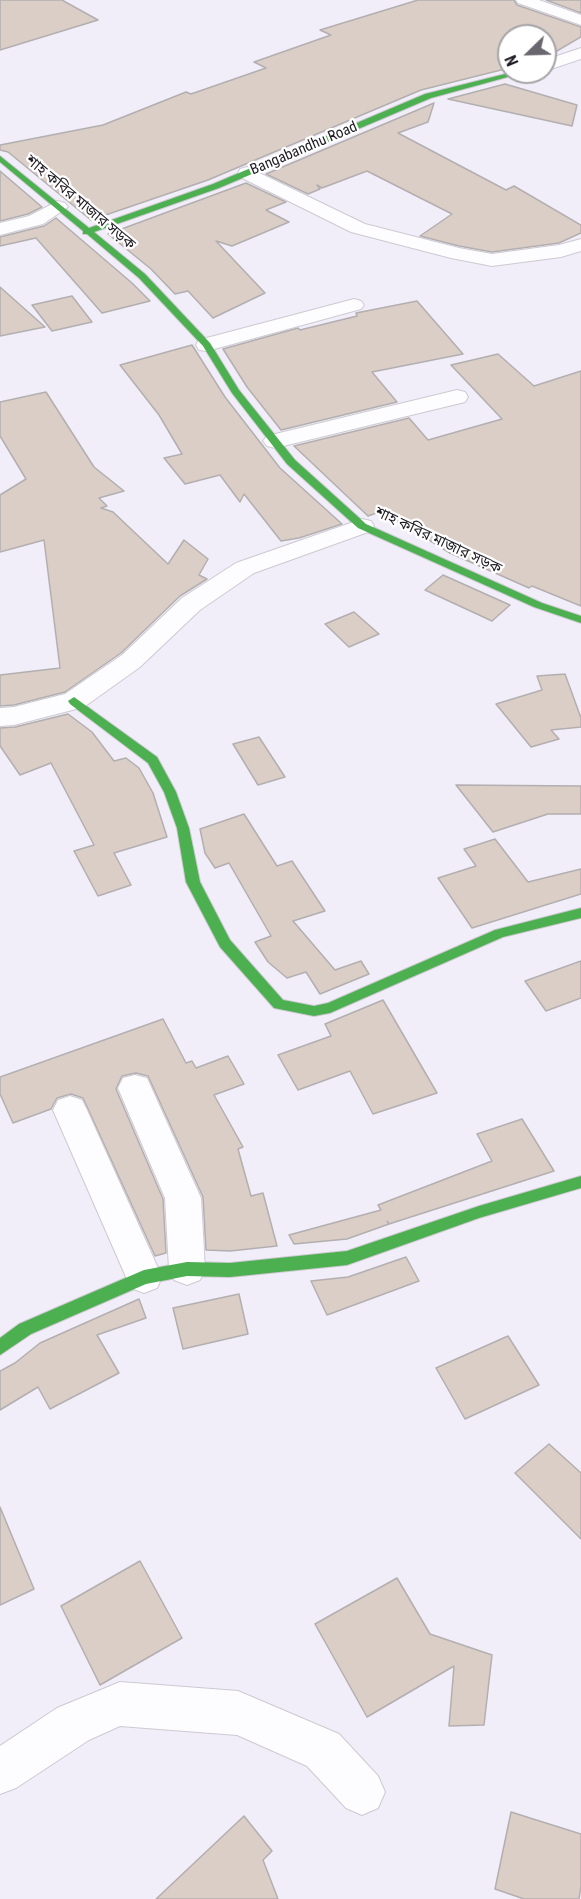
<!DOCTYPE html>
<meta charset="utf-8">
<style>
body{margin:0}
#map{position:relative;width:581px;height:1899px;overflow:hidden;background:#f2eef9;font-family:"Roboto Condensed",sans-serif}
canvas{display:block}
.north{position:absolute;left:497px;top:24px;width:60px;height:60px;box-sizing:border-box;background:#fff;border:2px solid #a5a4a7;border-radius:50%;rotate:247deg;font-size:16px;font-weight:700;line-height:24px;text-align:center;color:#1f1c24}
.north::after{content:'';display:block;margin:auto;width:21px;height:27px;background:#69666f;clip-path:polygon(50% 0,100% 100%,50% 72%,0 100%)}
</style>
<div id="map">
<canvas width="581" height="1899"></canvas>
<div class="north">N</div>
</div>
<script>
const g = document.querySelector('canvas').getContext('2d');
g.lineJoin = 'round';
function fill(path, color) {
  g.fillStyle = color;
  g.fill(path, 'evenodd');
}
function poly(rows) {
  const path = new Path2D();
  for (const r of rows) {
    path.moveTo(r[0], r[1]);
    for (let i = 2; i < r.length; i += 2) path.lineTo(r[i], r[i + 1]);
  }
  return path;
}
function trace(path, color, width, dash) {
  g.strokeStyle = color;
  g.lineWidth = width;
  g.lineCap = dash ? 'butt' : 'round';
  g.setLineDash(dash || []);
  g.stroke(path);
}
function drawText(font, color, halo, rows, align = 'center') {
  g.font = font + ' "Roboto Condensed","Noto Sans Bengali",sans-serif';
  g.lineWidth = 4.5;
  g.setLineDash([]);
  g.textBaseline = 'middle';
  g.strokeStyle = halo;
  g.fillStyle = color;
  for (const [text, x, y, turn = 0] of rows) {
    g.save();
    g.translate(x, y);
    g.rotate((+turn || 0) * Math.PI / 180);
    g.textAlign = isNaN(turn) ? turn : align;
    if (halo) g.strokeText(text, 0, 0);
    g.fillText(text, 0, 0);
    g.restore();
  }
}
const building = poly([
 [0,0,62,0,98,20,0,50,0,0],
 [418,0,514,0,517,5,581,27,581,37,545,58,545,36,509,36,509,68,421,90,208,180,91,220,8,152,0,150,0,145,103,125,186,92,191,94,266,68,254,62,331,35,320,30,418,0],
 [546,0,581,0,581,13,546,0],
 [505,84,577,105,572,126,448,99,505,84],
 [434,103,428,122,398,133,506,190,514,186,581,225,581,233,559,243,492,252,459,246,420,236,452,214,367,171,322,188,317,185,320,189,308,194,266,174,434,103],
 [0,171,42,207,28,214,0,221,0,171],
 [246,183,286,202,266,210,289,222,232,246,216,241,265,293,213,318,188,291,175,294,151,269,108,234,246,183],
 [56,218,132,283,150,301,102,313,36,238,0,246,0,237,44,226,56,218],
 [0,287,45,327,0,336,0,287],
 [72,296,92,322,52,331,32,305,72,296],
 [417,301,463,354,372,372,397,402,281,430,247,387,223,349,298,328,300,330,357,316,356,313,417,301],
 [192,345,225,397,280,468,342,524,299,538,281,541,244,494,240,502,220,475,185,484,164,458,182,454,159,415,120,365,192,345],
 [498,354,534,386,581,371,581,606,532,586,529,588,450,553,382,511,368,516,294,446,409,418,428,440,502,419,451,365,498,354],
 [46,392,94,467,124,491,99,498,107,506,101,508,113,512,168,564,184,540,208,559,199,575,207,579,180,596,121,653,65,692,14,705,0,706,0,675,60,668,44,540,0,552,0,495,26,479,0,436,0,402,46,392],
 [443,575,510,605,492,621,425,590,443,575],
 [354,612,379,634,349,647,325,624,354,612],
 [565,674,581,718,581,727,551,730,559,739,531,747,496,704,542,690,537,676,565,674],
 [68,714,92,732,114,761,126,758,139,768,153,793,167,837,114,853,131,885,98,896,74,851,94,845,51,763,20,775,0,746,0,728,15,727,68,714],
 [259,737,285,777,258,785,233,744,259,737],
 [456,785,581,786,581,814,548,814,493,832,456,785],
 [244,814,277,866,292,861,325,911,293,921,335,970,361,961,369,974,320,994,306,972,287,978,268,962,255,942,271,936,229,863,215,868,205,853,200,829,244,814],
 [495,839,528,882,581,869,581,894,472,928,438,878,476,866,464,849,495,839],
 [581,961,581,998,546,1011,525,981,581,961],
 [383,1000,437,1093,373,1114,350,1071,298,1090,278,1055,331,1036,325,1024,383,1000],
 [163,1019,186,1063,192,1061,196,1068,228,1056,244,1084,214,1095,243,1147,238,1149,251,1196,263,1193,277,1246,230,1251,206,1250,203,1197,148,1076,136,1073,122,1076,116,1089,163,1199,166,1253,155,1256,83,1098,71,1094,57,1098,51,1109,13,1123,0,1094,0,1077,163,1019],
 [522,1119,554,1171,389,1224,387,1221,389,1224,347,1239,294,1244,289,1235,381,1210,378,1205,492,1161,477,1134,522,1119],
 [406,1257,419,1281,327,1315,311,1281,348,1277,406,1257],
 [239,1294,248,1334,183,1349,173,1308,239,1294],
 [139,1299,146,1318,97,1335,119,1373,50,1409,38,1387,0,1410,0,1371,15,1363,40,1343,139,1299],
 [508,1336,539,1385,465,1419,436,1368,508,1336],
 [549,1444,581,1473,581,1539,515,1473,549,1444],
 [0,1507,34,1589,0,1605,0,1507],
 [140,1561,182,1638,100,1685,61,1606,140,1561],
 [397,1578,430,1634,492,1655,484,1725,449,1726,454,1666,367,1717,315,1624,397,1578],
 [511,1812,581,1834,581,1886,579,1899,524,1899,495,1889,511,1812],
 [244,1816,272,1851,263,1860,278,1899,156,1899,244,1816]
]);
const street = poly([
 [516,0,539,0,581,15,581,25,518,3,516,0],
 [581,48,581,59,545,71,545,60,581,48],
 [247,167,365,224,459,248,492,254,559,245,581,239,581,251,561,257,492,266,451,258,351,232,240,177,238,173,240,169,247,167],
 [58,201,65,203,68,207,43,224,0,235,0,223,29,216,58,201],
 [354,299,361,301,364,305,361,309,207,351,199,350,196,345,199,340,354,299],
 [457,390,465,392,468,397,465,402,275,448,267,446,263,441,267,436,457,390],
 [362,519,371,521,374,526,371,531,254,573,200,610,140,667,84,707,14,725,0,726,0,708,14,707,65,694,122,655,182,598,236,563,362,519],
 [135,1075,147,1078,201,1198,205,1269,200,1280,187,1285,174,1280,169,1269,165,1198,118,1088,123,1078,135,1075],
 [70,1096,82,1100,87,1110,162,1277,157,1288,144,1293,131,1288,126,1277,53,1110,58,1100,70,1096],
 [120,1682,238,1691,339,1734,378,1776,385,1792,378,1808,362,1815,346,1808,307,1766,237,1735,120,1726,89,1740,16,1788,0,1794,0,1746,57,1708,120,1682]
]);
const fast = poly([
 [513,72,526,72,431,98,219,188,94,232,145,274,210,343,239,390,295,460,366,524,542,603,581,616,581,623,534,607,358,528,287,464,232,393,203,346,139,278,87,234,83,234,83,231,0,162,0,156,89,228,213,184,425,94,513,72],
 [74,697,157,757,176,792,189,828,200,882,230,940,283,1000,314,1006,328,1003,495,930,581,908,581,918,503,937,330,1013,314,1016,274,1008,220,947,186,882,177,828,164,792,148,763,70,704,68,701,74,697],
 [581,1176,581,1188,479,1218,347,1265,230,1277,187,1276,146,1284,31,1334,0,1355,0,1338,19,1324,144,1270,187,1262,230,1263,347,1251,479,1206,581,1176]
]);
const farStreetnames = [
 ["Bangabandhu Road",304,149,-23],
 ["শাহ কবির মাজার সড়ক",80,203,40],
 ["শাহ কবির মাজার সড়ক",438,541,25]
];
fill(building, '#dacec6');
trace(building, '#b3afb0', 1.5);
trace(street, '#cdcad2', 2);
trace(fast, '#cdcad2', 2);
fill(street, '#fdfcfe');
fill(fast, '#4caf50');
drawText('15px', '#1f1c24', '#fff', farStreetnames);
</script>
